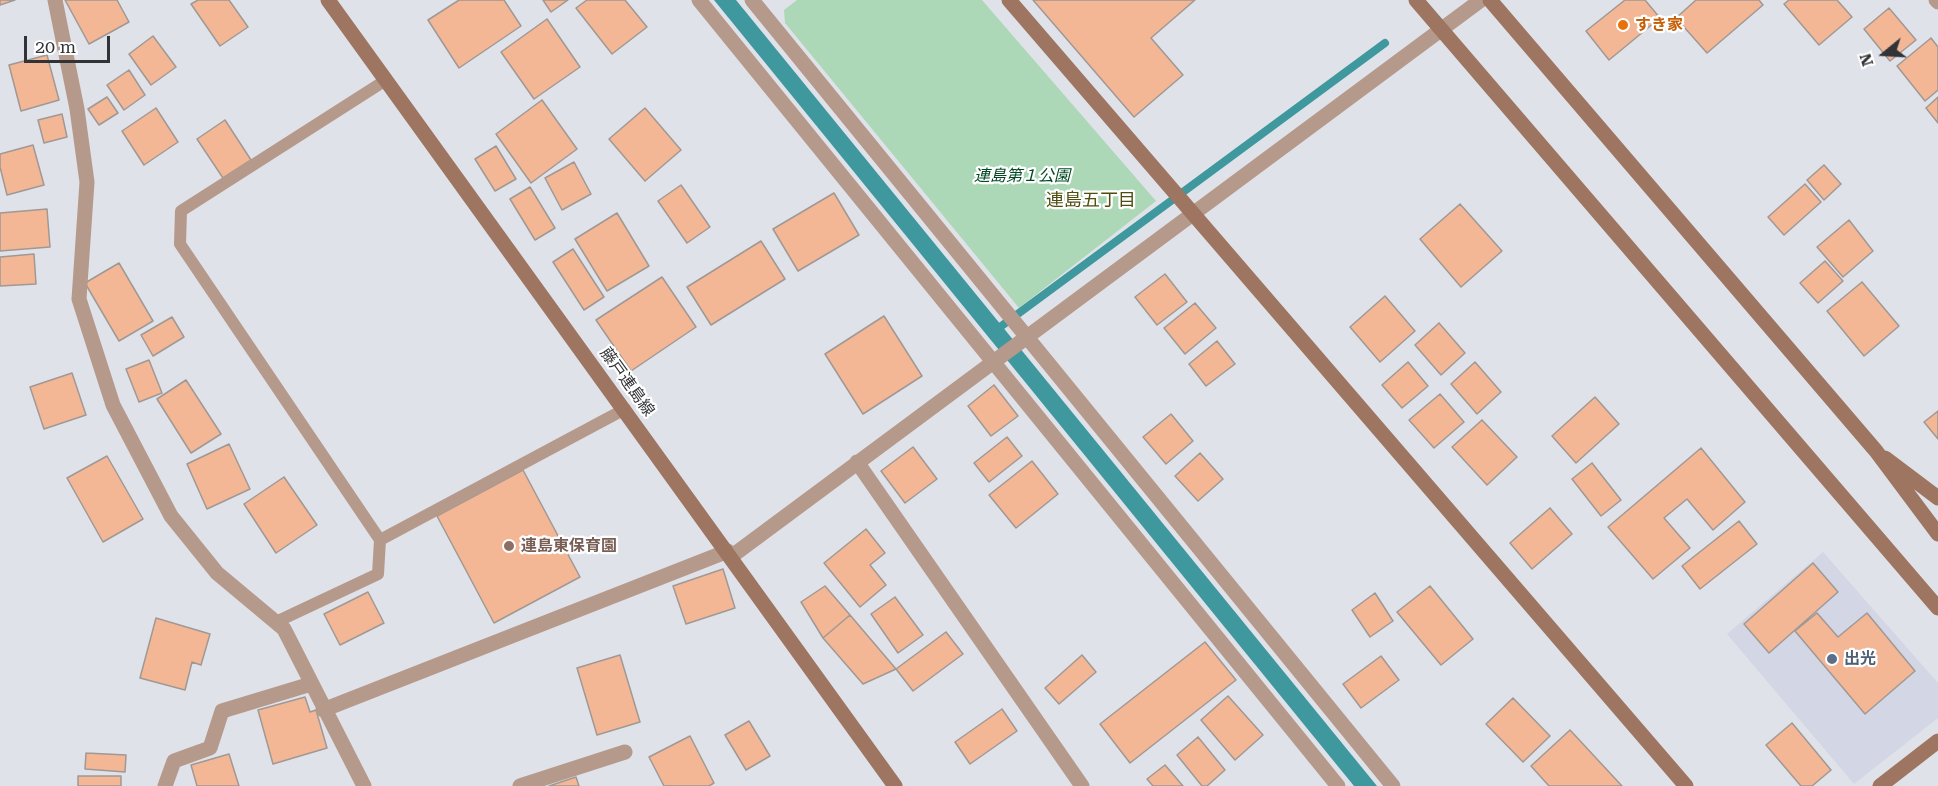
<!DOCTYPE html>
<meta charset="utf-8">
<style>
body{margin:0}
#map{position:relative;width:1938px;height:786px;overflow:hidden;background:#e0e2ea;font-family:"Roboto Serif",serif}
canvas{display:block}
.north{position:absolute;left:1854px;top:24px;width:60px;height:60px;-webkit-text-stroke:4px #fff;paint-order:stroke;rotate:252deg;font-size:16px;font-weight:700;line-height:24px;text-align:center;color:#323336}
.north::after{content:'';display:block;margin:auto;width:21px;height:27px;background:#323336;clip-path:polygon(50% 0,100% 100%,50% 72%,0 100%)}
.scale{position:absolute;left:24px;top:36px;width:86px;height:27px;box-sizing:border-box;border:3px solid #323336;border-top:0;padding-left:8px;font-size:18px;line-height:21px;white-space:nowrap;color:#323336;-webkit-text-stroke:4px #fff;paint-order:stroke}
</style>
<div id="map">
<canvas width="1938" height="786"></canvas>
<div class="north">N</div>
<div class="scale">20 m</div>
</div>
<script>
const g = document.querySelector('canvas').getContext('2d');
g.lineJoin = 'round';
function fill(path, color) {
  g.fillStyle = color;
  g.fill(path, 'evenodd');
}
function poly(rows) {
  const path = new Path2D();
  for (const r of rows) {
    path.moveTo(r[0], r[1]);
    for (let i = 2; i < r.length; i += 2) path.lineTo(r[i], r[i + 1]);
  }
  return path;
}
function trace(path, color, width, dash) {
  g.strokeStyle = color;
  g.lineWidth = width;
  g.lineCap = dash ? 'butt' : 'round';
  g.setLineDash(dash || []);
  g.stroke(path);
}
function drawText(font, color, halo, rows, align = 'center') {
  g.font = font + ' "Roboto Serif","Noto Sans JP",serif';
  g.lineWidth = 4.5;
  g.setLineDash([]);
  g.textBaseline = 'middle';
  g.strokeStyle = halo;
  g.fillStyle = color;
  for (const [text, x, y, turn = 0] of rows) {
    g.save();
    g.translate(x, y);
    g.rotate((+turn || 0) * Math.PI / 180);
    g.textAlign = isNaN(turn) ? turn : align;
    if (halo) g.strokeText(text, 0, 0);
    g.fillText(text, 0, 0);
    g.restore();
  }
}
const built = poly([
 [1823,552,1938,683,1938,718,1854,784,1727,634]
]);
const green = poly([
 [797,0,982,0,1156,201,1019,308,785,23,784,10]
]);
const water = poly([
 [714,0,736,0,1377,786,1354,786]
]);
const stream = poly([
 [996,330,1385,43]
]);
const building = poly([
 [0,0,15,0,0,5,0,0],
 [65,0,117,0,129,22,89,44,65,0],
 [198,0,229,0,248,27,220,46,191,4,198,0],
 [459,0,504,0,521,26,459,68,428,20,459,0],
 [543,0,568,0,551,12,543,0],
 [587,0,625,0,647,27,612,54,576,8,587,0],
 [1033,0,1195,0,1151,38,1183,75,1134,117,1033,0],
 [1625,0,1645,0,1660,18,1609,60,1586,31,1625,0],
 [1696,0,1759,0,1763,5,1707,53,1676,18,1696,0],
 [1789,0,1837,0,1852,17,1819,45,1784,4,1789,0],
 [1889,8,1916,40,1890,61,1864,29,1889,8],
 [547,19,580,67,534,99,501,52,547,19],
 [153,36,176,67,151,85,129,54,153,36],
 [1931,38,1938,47,1938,90,1925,101,1897,66,1931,38],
 [47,55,59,100,21,111,9,65,47,55],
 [129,70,145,95,124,110,107,85,129,70],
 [107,97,118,113,99,125,88,109,107,97],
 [1938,97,1938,123,1926,108,1938,97],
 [542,100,577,149,531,183,496,134,542,100],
 [156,108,178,142,144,165,122,131,156,108],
 [645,108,681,150,645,181,609,139,645,108],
 [62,114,67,137,44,143,38,120,62,114],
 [225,120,251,160,223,178,197,139,225,120],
 [33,145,44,185,7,195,0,167,0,154,33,145],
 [496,146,516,179,495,191,475,159,496,146],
 [574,162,591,194,562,210,545,178,574,162],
 [1824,165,1841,184,1824,200,1807,180,1824,165],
 [1805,184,1821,202,1784,235,1768,217,1805,184],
 [681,185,710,227,687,243,658,201,681,185],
 [530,187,555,228,535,240,510,199,530,187],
 [834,193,859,235,798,271,773,229,834,193],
 [1460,204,1502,251,1461,287,1420,239,1460,204],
 [47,209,50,247,0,251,0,213,47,209],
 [617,213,649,266,607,291,575,239,617,213],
 [1849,220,1873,251,1843,277,1817,247,1849,220],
 [761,241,785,279,711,325,687,287,761,241],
 [573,249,604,297,584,310,553,262,573,249],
 [34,254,36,284,0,286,0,257,34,254],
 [1825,261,1843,281,1818,303,1800,283,1825,261],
 [119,263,153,321,119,341,85,283,119,263],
 [1165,274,1187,302,1157,325,1135,297,1165,274],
 [662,277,696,327,631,371,596,320,662,277],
 [1862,282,1899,326,1864,356,1827,311,1862,282],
 [1385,296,1415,331,1380,362,1350,327,1385,296],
 [1195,303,1216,328,1185,354,1164,328,1195,303],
 [884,316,922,376,863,414,825,354,884,316],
 [172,317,184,337,153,356,141,335,172,317],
 [1439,323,1465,353,1441,375,1415,345,1439,323],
 [1217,341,1235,364,1206,386,1189,364,1217,341],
 [149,360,162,393,139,402,126,369,149,360],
 [1408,362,1428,386,1402,408,1382,385,1408,362],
 [1475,362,1501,392,1477,414,1451,384,1475,362],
 [72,373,86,415,44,429,30,387,72,373],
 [186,380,221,434,191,453,157,399,186,380],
 [994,385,1018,416,991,436,968,406,994,385],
 [1440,394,1464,422,1434,448,1409,420,1440,394],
 [1595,397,1619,424,1576,463,1552,436,1595,397],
 [1938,411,1938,439,1924,422,1938,411],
 [1171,414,1193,441,1166,464,1143,437,1171,414],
 [1482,420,1517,457,1487,485,1452,447,1482,420],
 [1007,437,1022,456,989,482,974,463,1007,437],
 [229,444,250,489,207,509,187,464,229,444],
 [913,447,937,479,905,503,881,471,913,447],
 [1701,448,1745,502,1713,530,1687,499,1664,518,1690,548,1653,579,1608,527,1701,448],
 [1200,453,1223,479,1198,501,1175,476,1200,453],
 [107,456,143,519,103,542,67,478,107,456],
 [1032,461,1058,494,1016,528,989,495,1032,461],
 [1592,463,1621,500,1601,516,1572,479,1592,463],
 [523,470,580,577,494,623,437,516,523,470],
 [284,477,317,525,276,553,244,504,284,477],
 [1550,508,1572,534,1532,569,1510,543,1550,508],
 [1739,521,1757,544,1700,589,1682,566,1739,521],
 [866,529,885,553,870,565,886,585,860,607,824,563,866,529],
 [1813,563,1838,592,1769,653,1744,624,1813,563],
 [723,569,735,608,686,624,673,586,723,569],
 [825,586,850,615,823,638,801,602,825,586],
 [1430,586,1473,639,1441,665,1397,612,1430,586],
 [368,592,384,623,340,645,324,614,368,592],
 [1375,593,1393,621,1370,637,1352,610,1375,593],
 [895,597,923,635,898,653,871,614,895,597],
 [1817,613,1838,637,1867,613,1915,671,1865,714,1795,631,1817,613],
 [850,615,896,669,863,684,823,638,850,615],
 [156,618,210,634,201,665,192,662,185,690,140,678,156,618],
 [946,632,963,654,913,691,896,669,946,632],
 [1205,642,1236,680,1130,763,1100,724,1205,642],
 [620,655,640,722,597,735,577,668,620,655],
 [1082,655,1096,672,1059,704,1045,688,1082,655],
 [1381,656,1399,680,1361,708,1343,684,1381,656],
 [1228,696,1263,735,1235,760,1201,720,1228,696],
 [305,697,310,712,316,710,327,748,273,764,258,710,305,697],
 [1513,698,1550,736,1523,762,1486,724,1513,698],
 [1002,709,1017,731,970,764,955,742,1002,709],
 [749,721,770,756,746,770,725,735,749,721],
 [1792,723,1831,770,1812,786,1801,786,1766,745,1792,723],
 [1570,730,1622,786,1549,786,1531,766,1570,730],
 [690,736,714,783,709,786,664,786,649,757,690,736],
 [1198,737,1225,770,1207,786,1202,786,1177,755,1198,737],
 [86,753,126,755,125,772,85,769,86,753],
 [229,754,239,786,197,786,191,765,229,754],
 [1165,765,1183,786,1153,786,1147,779,1165,765],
 [78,776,121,776,121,786,78,786,78,776],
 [576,777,579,786,549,786,576,777]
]);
const lane = poly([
 [386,80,181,211,180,244,380,540,625,409],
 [276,622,378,574,380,540]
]);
const street = poly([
 [55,0,77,109,87,182,79,299,113,405,171,516,217,573,284,629,364,786],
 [699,0,1338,786],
 [752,0,1393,786],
 [1936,0,1938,2],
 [857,462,1082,786],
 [732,556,1481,0],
 [323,710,728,551],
 [165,786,174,761,210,748,222,711,311,684],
 [520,786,625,752]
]);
const secondary = poly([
 [328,0,895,786],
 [1009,0,1686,786],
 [1416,0,1938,608],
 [1490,0,1876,451,1938,534],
 [1885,458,1938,498],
 [1880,786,1938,741]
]);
const markers = [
 [1623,25,6,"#e8710a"],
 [509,546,6,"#8d6e63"],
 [1832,659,6,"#5c6f8a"]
];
const foodNames = [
 ["すき家",1635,25]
];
const parkNames = [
 ["連島第１公園",1022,176]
];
const streetNames = [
 ["藤戸連島線",627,382,54]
];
const educationNames = [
 ["連島東保育園",521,546]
];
const serviceNames = [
 ["出光",1844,659]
];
const neighbourhoodNames = [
 ["連島五丁目",1091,201]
];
fill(built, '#d2d6e5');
fill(green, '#add8b8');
fill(water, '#3e989e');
trace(stream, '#3e989e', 8);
fill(building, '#f4b795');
trace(building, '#a09894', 1.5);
trace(lane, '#b5998b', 12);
trace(street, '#b5998b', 15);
trace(secondary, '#9d7561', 15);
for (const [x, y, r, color] of markers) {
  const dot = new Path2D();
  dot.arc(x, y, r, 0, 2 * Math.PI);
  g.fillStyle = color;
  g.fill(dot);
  trace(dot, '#fff', 2);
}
drawText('bold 16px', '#c56008', '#fff', foodNames, 'left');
drawText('italic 16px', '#004923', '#fff', parkNames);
drawText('16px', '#323336', '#fff', streetNames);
drawText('bold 16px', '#785e54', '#fff', educationNames, 'left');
drawText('bold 16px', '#4e5e75', '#fff', serviceNames, 'left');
drawText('18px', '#4f4e10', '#fff', neighbourhoodNames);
</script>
